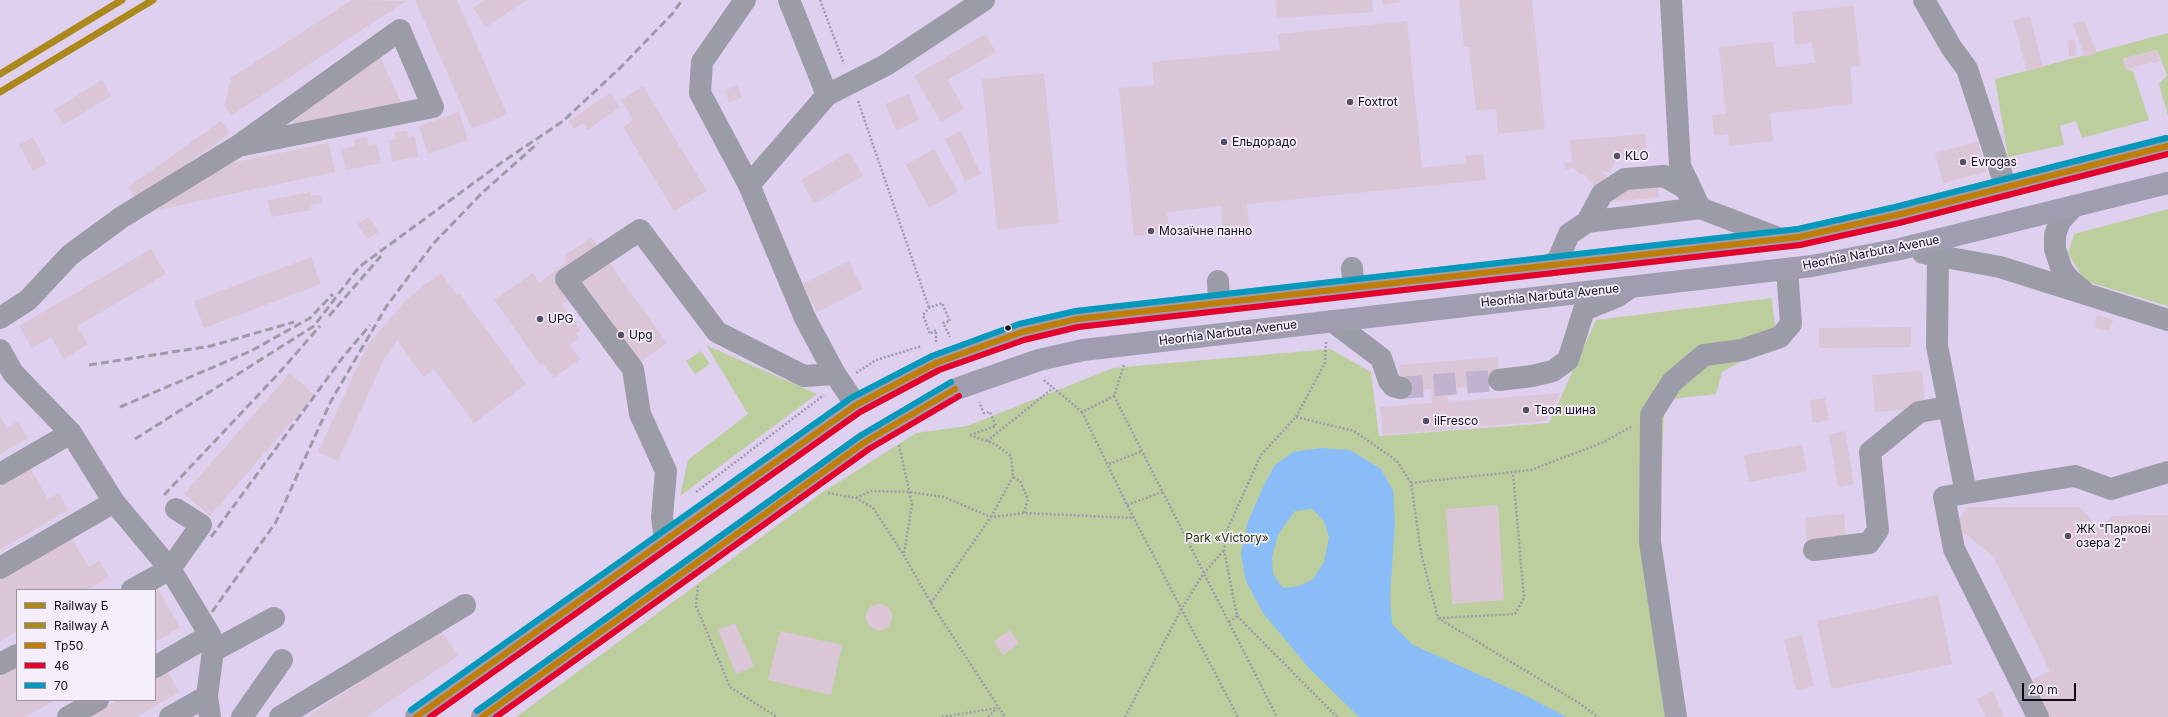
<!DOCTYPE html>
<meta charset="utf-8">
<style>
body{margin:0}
#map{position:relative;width:2168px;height:717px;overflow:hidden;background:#e0d0f0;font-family:Inter,sans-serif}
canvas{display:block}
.legend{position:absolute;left:16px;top:589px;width:140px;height:112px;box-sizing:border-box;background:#f5effb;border:1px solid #9a93a2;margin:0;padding:5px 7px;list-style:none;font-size:12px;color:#12081c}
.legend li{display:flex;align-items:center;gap:8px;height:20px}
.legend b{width:20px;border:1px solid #9a93a2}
.scale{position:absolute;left:2022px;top:683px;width:54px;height:18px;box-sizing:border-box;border:2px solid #12081c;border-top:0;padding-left:5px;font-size:12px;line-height:14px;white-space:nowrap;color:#12081c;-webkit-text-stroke:3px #f5effb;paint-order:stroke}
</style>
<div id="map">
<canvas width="2168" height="717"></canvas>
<ul class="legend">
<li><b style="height:5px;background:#ac891d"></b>Railway Б</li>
<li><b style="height:5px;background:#ac891d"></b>Railway A</li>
<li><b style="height:5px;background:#be7e07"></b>Тр50</li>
<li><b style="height:5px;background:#e4002b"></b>46</li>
<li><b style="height:5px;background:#0299bc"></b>70</li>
</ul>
<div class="scale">20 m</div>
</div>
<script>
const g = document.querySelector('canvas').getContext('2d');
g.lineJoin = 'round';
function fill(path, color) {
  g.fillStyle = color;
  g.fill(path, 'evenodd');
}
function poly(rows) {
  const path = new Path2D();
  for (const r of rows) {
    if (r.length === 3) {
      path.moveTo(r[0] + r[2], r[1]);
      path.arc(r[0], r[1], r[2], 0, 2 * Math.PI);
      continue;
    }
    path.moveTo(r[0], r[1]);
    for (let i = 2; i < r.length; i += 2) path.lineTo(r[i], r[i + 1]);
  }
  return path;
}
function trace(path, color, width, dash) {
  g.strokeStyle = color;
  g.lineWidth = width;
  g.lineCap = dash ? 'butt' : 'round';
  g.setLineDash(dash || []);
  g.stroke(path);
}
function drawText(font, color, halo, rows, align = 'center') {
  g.font = font + ' Inter,sans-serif';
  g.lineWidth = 3.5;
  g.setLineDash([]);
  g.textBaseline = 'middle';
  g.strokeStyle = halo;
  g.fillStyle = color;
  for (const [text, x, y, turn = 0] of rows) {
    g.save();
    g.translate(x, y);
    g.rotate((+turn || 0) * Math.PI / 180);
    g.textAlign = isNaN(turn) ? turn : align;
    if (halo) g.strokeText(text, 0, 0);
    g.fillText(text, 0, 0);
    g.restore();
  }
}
const green = poly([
 [2168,33,2168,116,2159,84,2167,75,2157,50,2123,59,2126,69,2133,71,2149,120,2082,138,2076,121,2060,126,2064,145,2008,157,1995,79],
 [2168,209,2168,306,2085,281,2068,253,2074,234],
 [1772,298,1777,348,1751,356,1722,372,1716,394,1671,399,1664,411,1659,543,1685,717,516,717,823,492,916,433,967,426,1113,368,1330,349,1371,372,1379,436,1549,423,1596,320],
 [706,345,817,394,680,496,688,460,748,414],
 [701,351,710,364,695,374,686,361]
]);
const water = poly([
 [1321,448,1350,450,1381,469,1393,490,1395,523,1390,595,1392,624,1413,645,1520,693,1567,717,1359,717,1308,667,1263,613,1246,581,1241,554,1248,522,1263,487,1275,465,1293,452],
 [1312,509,1324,521,1329,537,1324,562,1313,579,1299,586,1283,588,1273,574,1272,558,1278,535,1295,511]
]);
const building = poly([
 [352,0,406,1,232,115,224,106,231,78],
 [415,0,457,0,507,114,472,129],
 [485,0,527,0,486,27,473,8],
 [1276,0,1372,0,1373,12,1277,18],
 [1383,0,1400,0,1401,2,1383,5],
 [1459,0,1532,0,1545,129,1498,134,1496,109,1476,111,1469,47,1464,47],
 [1854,6,1860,66,1850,67,1853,104,1770,113,1773,141,1729,146,1728,134,1714,136,1712,115,1726,114,1719,47,1773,42,1776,67,1815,63,1812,43,1795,45,1792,12],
 [2030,16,2043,67,2027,71,2013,20],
 [2084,20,2097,53,2085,57,2073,24],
 [1407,21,1422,168,1466,163,1465,156,1483,154,1486,180,1247,204,1249,228,1223,230,1221,206,1167,212,1169,232,1134,236,1119,88,1154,85,1152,62,1280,50,1278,34],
 [985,34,996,52,948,80,964,109,941,122,914,76],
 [2068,40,2075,40,2076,56,2069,56],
 [2157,50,2160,61,2126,69,2123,58],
 [379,55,402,104,295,126,291,116],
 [1044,73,1059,223,997,229,982,79],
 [102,80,111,96,63,125,54,110],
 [643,86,707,191,674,211,623,127,633,120,621,100],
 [738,86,742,98,729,102,725,90],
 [610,93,620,107,588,130,583,123,574,129,569,121],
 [909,94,919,120,896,130,885,104],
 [459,112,468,140,428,154,419,126],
 [221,121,230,133,137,200,128,187],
 [407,131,408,137,415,136,418,157,392,161,389,140,396,139,395,132],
 [961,131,981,174,965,181,945,139],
 [1645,134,1647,157,1615,159,1614,165,1610,172,1602,172,1613,184,1657,179,1659,197,1615,202,1602,194,1584,174,1580,174,1574,168,1565,169,1565,163,1572,163,1570,140],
 [33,137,47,164,33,171,19,145],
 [367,137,369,146,377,144,381,163,346,170,341,149,355,146,354,140],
 [1978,142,1986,172,1943,183,1935,153],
 [329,143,335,172,152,211,230,163],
 [934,149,958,192,929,208,906,165],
 [849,152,863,176,814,204,801,180],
 [311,192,311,196,320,195,322,203,311,205,312,210,271,217,268,200],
 [369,217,379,232,367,239,357,224],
 [591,237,667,343,640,362,587,287,562,305,580,330,576,333,579,338,570,345,580,359,554,378,543,364,541,366,494,300,533,273,539,283,568,261,565,256],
 [151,249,166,274,77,326,88,344,64,359,51,337,32,348,19,326],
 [311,257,321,284,204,328,194,301],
 [849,261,863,289,817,312,803,284],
 [441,273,457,295,460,294,526,384,474,423,434,369,424,377,397,340,385,357,338,461,318,452,367,346,408,298],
 [2097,315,2113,320,2110,331,2094,327],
 [1911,327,1911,347,1819,348,1819,328],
 [1497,357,1499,384,1447,389,1448,402,1560,393,1546,421,1383,435,1380,407,1432,403,1431,389,1401,392,1399,365],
 [1922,371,1925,408,1875,412,1872,375],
 [290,373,315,395,210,516,184,494],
 [1825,398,1829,420,1813,423,1810,400],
 [0,416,7,428,18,421,28,438,0,454],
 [1845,431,1854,484,1838,487,1829,434],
 [1802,445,1807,471,1749,482,1744,455],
 [30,468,48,499,59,493,68,510,0,550,0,486],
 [1498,505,1504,600,1452,604,1446,509],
 [1968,507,2080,507,2098,528,2113,516,2168,515,2168,717,2049,717,2033,679,2050,671,1993,556,1954,525],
 [1844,514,1846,536,1807,540,1805,518],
 [70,536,89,567,99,560,109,577,87,590,17,590,17,631,0,641,0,577],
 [156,586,180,627,155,642,155,590,149,590],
 [1938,595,1952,664,1831,689,1817,621],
 [879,617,13],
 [735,623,754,666,736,674,718,630],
 [440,629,458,656,366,717,307,717],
 [1010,630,1019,644,1003,655,994,641],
 [780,631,842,645,831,695,768,680],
 [1802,635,1814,686,1796,690,1784,639],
 [17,667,17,700,55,700,26,717,0,717,0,677],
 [168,672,179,692,137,717,89,717,118,700,155,700,155,679],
 [1993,691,2004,717,1986,717,1977,699]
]);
const minorTunnel = poly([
 [1401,388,1499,380]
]);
const path = poly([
 [820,0,844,64],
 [858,101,929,308],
 [936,342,936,330,930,334,923,315,929,308,942,303,950,321,943,323,950,337],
 [1326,342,1325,363,1296,417,1261,455,1228,528,1224,550,1237,616,1337,717],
 [856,373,876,360,922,346],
 [1044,380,1082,412,1114,396,1124,365],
 [1114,396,1277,717],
 [1082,412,1127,505,1238,717],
 [1296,417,1354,431,1397,461,1411,483,1421,553,1438,618,1579,703,1598,717],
 [970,435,996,426,990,412,984,413,979,402],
 [970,435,995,444,1011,456,1013,477,1020,481,1028,499,1024,513],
 [987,441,1053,388],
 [899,445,912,504,904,554],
 [1109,464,1142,451],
 [1411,483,1531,470,1604,442,1632,426],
 [696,492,824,395],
 [828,493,856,498,873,508,903,554,931,603,1005,717],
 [856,498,871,491,910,492,944,497,991,517,1024,513,1134,518],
 [1127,505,1162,492],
 [991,517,1013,477],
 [698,586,696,606,730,687,777,717],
 [931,603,991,517],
 [1439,618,1515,614,1524,598,1513,473],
 [1229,622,1237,616],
 [942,717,997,708],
 [988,717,997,708],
 [1125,717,1182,608,1204,573,1224,550]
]);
const minor = poly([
 [745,0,702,62,700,93,749,185,805,318,835,374,856,405],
 [789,0,827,95],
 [1671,0,1680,166,1700,208],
 [1924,0,1951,47,1967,69,2006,188],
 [749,185,827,95,886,65,984,0],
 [2074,206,2060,221,2055,235,2055,249,2062,270,2070,280,2083,291],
 [1587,222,1700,208,1781,239],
 [1923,253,2000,267,2168,320],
 [1938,256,1937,346,1966,493,1944,497,1954,549,2038,717],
 [1549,266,1558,260,1569,234,1587,222,1602,194,1625,179,1664,176,1683,187,1692,197],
 [1352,268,1354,288],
 [1218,281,1219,303],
 [0,318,28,300,70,255,122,217,238,146,400,30,433,107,238,146],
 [1332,321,1381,358,1389,381,1393,386,1401,388],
 [0,350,13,373,71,433,114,502,170,569,210,635,213,651,207,696,210,717],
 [1499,380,1532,376,1553,371,1568,360,1584,310,1618,296,1631,287],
 [0,474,71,433],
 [1966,493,2075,476,2111,489,2168,472],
 [665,540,662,517,666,471,640,414,633,369,566,279,640,230,717,332,804,376,835,374],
 [1814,550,1869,543,1878,530,1870,452,1919,412,1948,407],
 [0,568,114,502],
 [132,590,170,569,201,525,176,509],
 [213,651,274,618],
 [0,664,17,655],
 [155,667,210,635],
 [68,717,98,700],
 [170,717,207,696],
 [242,717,282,660],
 [280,717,465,605],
 [1676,717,1650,542,1651,415,1672,382,1704,355,1742,350,1780,337,1791,324,1787,269]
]);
const major = poly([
 [416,717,856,405,936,363,1022,332,1077,319,1799,237,1897,215,2168,146],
 [482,717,865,442,956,389,1039,360,1083,350,1812,266,1900,249,2168,183]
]);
const rail = poly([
 [329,316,381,256],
 [89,365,211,346,294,322],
 [120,407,251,351,310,318,333,294],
 [135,439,314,326,359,267,501,163,563,121,620,68,673,13,682,0],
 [164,495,279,373,320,326],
 [211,537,343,357,370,325],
 [212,612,276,522,331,401,386,307,433,244,483,192,538,143]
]);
const bus1 = poly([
 [416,717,856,405,936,363,1022,332,1077,319,1799,237,1897,215,2168,146],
 [482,717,865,442,955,389]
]);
const bus2 = poly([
 [430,717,860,412,939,370,1024,340,1078,327,1800,245,1899,223,2168,154],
 [496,717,869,449,959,396]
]);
const bus3 = poly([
 [411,710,851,398,932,356,1019,324,1076,311,1798,229,1895,207,2166,138],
 [477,711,860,436,951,382]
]);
const rail1 = poly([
 [0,92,153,0]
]);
const rail2 = poly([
 [0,74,122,0]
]);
const markers = [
 [1350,102,4,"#5a4e66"],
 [1224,142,4,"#5a4e66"],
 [1617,156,4,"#5a4e66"],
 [1963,162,4,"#5a4e66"],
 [1151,231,4,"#5a4e66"],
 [540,319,4,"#5a4e66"],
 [1008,328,3.5,"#12081c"],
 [621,335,4,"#5a4e66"],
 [1526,410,4,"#5a4e66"],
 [1426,421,4,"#5a4e66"],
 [2068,536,4,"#5a4e66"]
];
const poiNames = [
 ["Foxtrot",1358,102],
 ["Ельдорадо",1232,142],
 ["KLO",1625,156],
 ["Evrogas",1971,162],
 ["Мозаїчне панно",1159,231],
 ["UPG",548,319],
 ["Upg",629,335],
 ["Твоя шина",1534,410],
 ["ilFresco",1434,421],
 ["ЖК \"Паркові",2076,529],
 ["озера 2\"",2076,543]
];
const streetNames = [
 ["Heorhia Narbuta Avenue",1871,253,-11],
 ["Heorhia Narbuta Avenue",1550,296,-6],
 ["Heorhia Narbuta Avenue",1228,333,-7]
];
const parkNames = [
 ["Park «Victory»",1227,538]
];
fill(green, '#bdce9e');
fill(water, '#8abcf7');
fill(building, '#dac6d6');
trace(minorTunnel, '#c1b2d0', 22, [22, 11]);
trace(path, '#9f9baa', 2.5, [2, 2]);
trace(minor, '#9b9ca8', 22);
trace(major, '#9f9daf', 22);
trace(rail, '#9f99aa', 3, [8, 4]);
trace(bus1, '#be7e07', 6);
trace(bus2, '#e4002b', 6);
trace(bus3, '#0299bc', 6);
trace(rail1, '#ac891d', 7);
trace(rail2, '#ac891d', 7);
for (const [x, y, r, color] of markers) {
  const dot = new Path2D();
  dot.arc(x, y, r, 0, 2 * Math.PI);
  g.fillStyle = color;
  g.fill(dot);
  trace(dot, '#f5effb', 1.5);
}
drawText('12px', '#12081c', '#f5effb', poiNames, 'left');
drawText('12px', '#12081c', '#f5effb', streetNames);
drawText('12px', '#243502', '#f5effb', parkNames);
</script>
